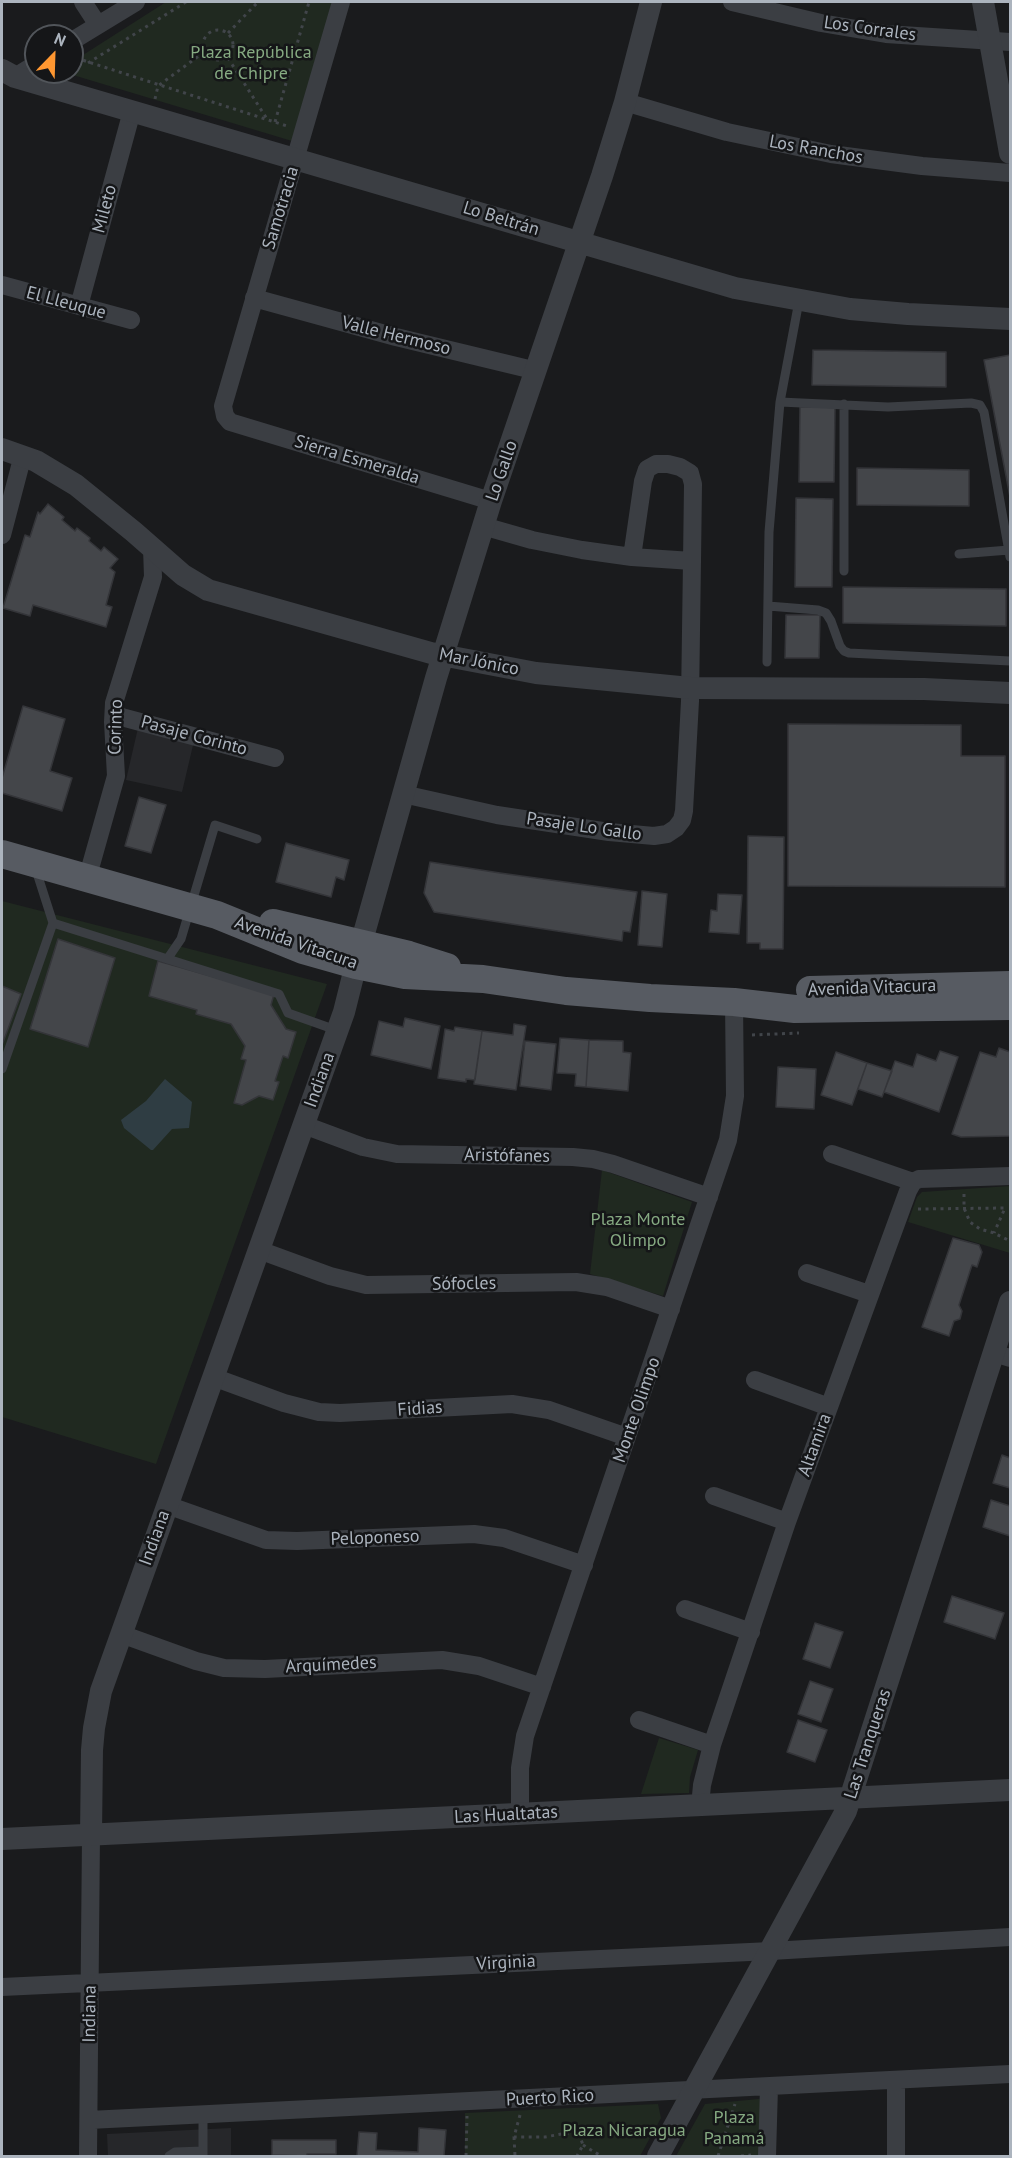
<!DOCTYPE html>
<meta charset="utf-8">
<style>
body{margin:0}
#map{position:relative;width:1012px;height:2158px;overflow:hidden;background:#1a1b1d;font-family:"PT Sans",sans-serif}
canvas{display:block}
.frame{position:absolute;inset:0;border:3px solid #acb4be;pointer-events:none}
.north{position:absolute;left:24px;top:24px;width:60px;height:60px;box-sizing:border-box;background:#151618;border:2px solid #51555a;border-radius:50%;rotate:23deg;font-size:16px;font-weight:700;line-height:24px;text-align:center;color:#acb4be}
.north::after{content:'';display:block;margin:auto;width:21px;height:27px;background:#ff9731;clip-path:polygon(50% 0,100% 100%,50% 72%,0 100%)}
</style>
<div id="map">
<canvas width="1012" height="2158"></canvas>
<div class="frame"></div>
<div class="north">N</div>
</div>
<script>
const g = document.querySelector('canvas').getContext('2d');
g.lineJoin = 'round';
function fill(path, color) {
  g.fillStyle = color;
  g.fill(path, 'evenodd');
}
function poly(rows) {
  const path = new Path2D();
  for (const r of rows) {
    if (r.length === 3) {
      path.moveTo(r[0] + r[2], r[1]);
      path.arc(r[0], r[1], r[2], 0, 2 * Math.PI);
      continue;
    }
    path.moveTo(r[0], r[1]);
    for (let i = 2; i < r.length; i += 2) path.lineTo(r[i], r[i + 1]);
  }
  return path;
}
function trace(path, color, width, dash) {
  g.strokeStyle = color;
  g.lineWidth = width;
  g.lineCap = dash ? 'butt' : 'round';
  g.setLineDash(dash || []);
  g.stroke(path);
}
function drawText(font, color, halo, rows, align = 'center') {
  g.font = font + ' "PT Sans",sans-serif';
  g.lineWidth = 5;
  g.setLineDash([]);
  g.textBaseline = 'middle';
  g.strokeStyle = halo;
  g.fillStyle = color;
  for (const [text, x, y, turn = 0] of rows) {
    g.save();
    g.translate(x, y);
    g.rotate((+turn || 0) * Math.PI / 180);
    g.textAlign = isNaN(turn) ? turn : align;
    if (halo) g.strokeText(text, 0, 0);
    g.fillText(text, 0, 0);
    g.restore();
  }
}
const built = poly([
 [138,728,194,741,182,792,126,780],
 [231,2128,231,2156,108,2156,107,2134]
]);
const green = poly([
 [166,2,334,2,292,141,63,72,72,72,72,62],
 [2,901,327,984,156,1464,2,1417],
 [602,1170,692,1202,663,1296,590,1274],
 [1010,1186,1010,1253,908,1222,917,1197,922,1192],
 [659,1738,698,1750,690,1777,689,1793,641,1794],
 [759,2099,762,2100,762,2156,676,2156,705,2104],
 [658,2104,661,2118,640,2156,465,2156,465,2113]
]);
const water = poly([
 [165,1079,192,1102,189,1128,172,1129,153,1150,151,1150,124,1128,121,1120,146,1101]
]);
const building = poly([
 [813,350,946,352,946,387,812,385,813,350],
 [1010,355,1010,497,984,360,1010,355],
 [800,407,835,407,834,482,799,482,800,407],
 [857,468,969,470,969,506,857,505,857,468],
 [796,498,833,499,832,587,795,587,796,498],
 [48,504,64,517,62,520,75,531,77,528,90,538,89,541,101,551,104,547,118,559,110,568,115,572,106,605,112,607,106,627,33,605,30,616,3,608,25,535,30,537,38,512,40,514,48,504],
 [843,587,1006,589,1006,626,843,623,843,587],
 [786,615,820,615,819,658,785,658,786,615],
 [23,706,65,719,50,771,72,778,62,811,2,793,2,778,23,706],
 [788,724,961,725,961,756,1005,756,1005,887,788,886,788,724],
 [139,797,166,805,151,853,125,846,139,797],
 [748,836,784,837,783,949,760,949,760,943,747,943,748,836],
 [286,843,349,860,344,880,336,877,331,897,276,882,286,843],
 [430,862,500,873,637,892,630,932,623,931,622,941,434,912,424,893,430,862],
 [642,891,667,894,662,947,638,945,642,891],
 [718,894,742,895,739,934,709,932,711,910,717,911,718,894],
 [58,939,115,958,88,1047,30,1029,58,939],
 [158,961,274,994,271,1005,286,1029,296,1032,288,1058,283,1056,275,1081,279,1082,273,1100,259,1096,242,1105,234,1103,246,1060,241,1059,245,1046,231,1024,196,1014,197,1010,149,996,158,961],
 [2,986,21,994,2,1045,2,986],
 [405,1018,440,1026,431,1069,371,1055,379,1021,403,1027,405,1018],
 [514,1024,526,1026,516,1090,474,1084,482,1031,513,1035,514,1024],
 [455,1027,482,1031,475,1080,466,1079,466,1082,438,1078,445,1029,454,1031,455,1027],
 [560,1038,589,1040,586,1087,575,1086,576,1074,557,1073,560,1038],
 [589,1040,623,1041,623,1052,631,1053,628,1091,586,1087,589,1040],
 [525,1041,556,1044,551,1090,520,1086,525,1041],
 [999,1048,1010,1052,1010,1136,961,1137,952,1134,980,1052,996,1057,999,1048],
 [940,1051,958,1057,939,1112,884,1092,895,1061,913,1067,917,1054,936,1061,940,1051],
 [836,1052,867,1063,852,1105,821,1095,836,1052],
 [867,1063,892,1071,882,1097,858,1089,867,1063],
 [778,1067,816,1069,814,1109,776,1107,778,1067],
 [953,1238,979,1245,982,1252,977,1267,972,1265,959,1305,962,1311,960,1319,954,1321,949,1336,922,1327,953,1238],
 [1002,1455,1010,1458,1010,1488,993,1483,1002,1455],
 [991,1500,1010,1506,1010,1536,983,1527,991,1500],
 [952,1596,1004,1613,995,1639,944,1622,952,1596],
 [815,1623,843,1632,830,1668,803,1659,815,1623],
 [810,1681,833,1689,821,1722,798,1714,810,1681],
 [798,1720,827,1730,815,1762,787,1752,798,1720],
 [419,2128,446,2130,444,2156,357,2156,359,2132,377,2133,376,2150,418,2152,419,2128],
 [272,2140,336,2140,336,2154,307,2154,307,2156,272,2155,272,2140]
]);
const path = poly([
 [218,45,15],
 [228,33,258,2],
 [76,58,287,126],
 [228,58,267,119],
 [88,63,186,2],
 [155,99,158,86,204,52],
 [275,122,309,2],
 [752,1035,799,1033],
 [964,1194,964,1208,970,1222,980,1229,994,1233,1010,1241],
 [918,1209,1005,1208,994,1233],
 [520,2115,514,2137,545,2137,578,2131,583,2145,577,2156],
 [514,2137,515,2156],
 [583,2145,601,2156],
 [466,2156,467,2116],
 [718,2156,735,2104],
 [741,2156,751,2155]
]);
const service = poly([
 [780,402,888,407,971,403,980,405,984,412,1010,557],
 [844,404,844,571],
 [959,554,1009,550],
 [768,606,818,610,826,613,831,621,840,646,844,651,849,653,1010,661],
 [767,662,769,532,780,402,799,301],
 [53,923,279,994,288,1013,336,1030],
 [168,958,181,939,215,825,257,839],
 [2,1069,53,923,36,870],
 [169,2156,175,2152,203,2151],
 [203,2156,203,2115]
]);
const minor = poly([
 [83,2,98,25],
 [341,2,223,406,225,416,230,422,491,501],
 [732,2,821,23,886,34,1010,42],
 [72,41,136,2],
 [15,77,36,64],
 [625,102,727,132,831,154,922,166,1010,173],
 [2,285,131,320],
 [254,298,396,337,537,371],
 [79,306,132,111],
 [483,526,532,540,582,550,632,557,692,561],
 [2,535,23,455],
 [114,715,275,758],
 [403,794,497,815,609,832,654,836,667,834,676,828,682,820,684,811,690,701,692,561,693,484,690,473,680,467,668,464,656,464,647,469,643,481,632,557],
 [87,879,116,776,113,722,114,703,153,577,152,548],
 [304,1125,363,1147,397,1154,573,1157,593,1159,613,1164,709,1197],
 [832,1154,913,1182],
 [259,1250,330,1276,366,1285,576,1282,607,1287,671,1309],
 [807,1273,869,1294],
 [994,1353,1010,1358],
 [213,1377,284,1403,319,1412,340,1413,512,1404,549,1410,627,1437],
 [755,1380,829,1407],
 [714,1496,787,1522],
 [167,1505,266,1540,297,1541,474,1534,504,1538,584,1565],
 [685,1609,751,1632],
 [121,1634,196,1661,224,1668,265,1669,442,1660,479,1666,542,1687],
 [639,1720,712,1745],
 [700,1806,702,1785,712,1745,787,1522,908,1191,913,1182,919,1179,1010,1176],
 [520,1814,520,1768,525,1736,728,1140,735,1096,734,1002],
 [2,1987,771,1951,1010,1937],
 [89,2120,1010,2074],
 [88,2156,91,1835],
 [767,2156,769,2087],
 [896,2156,896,2080]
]);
const tertiary = poly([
 [983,2,1010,153],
 [2,70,15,77,735,288,850,309,908,314,1010,319],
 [2,449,36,461,76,485,134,532,183,575,208,590,431,653,536,673,690,688,924,689,1010,693],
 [91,1835,92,1750,94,1728,101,1691,344,1012,361,944,436,678,491,501,602,176,625,102,651,2],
 [2,1839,1010,1790],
 [658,2156,846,1811,1010,1302]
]);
const primary = poly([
 [2,854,217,915,303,950,356,965,405,975,483,979,566,991,650,998,734,1002,795,1009,1010,1006],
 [273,923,409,955,447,967],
 [810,990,1010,985]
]);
const streetNames = [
 ["Los Corrales",870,29,8],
 ["Los Ranchos",816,150,10],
 ["Samotracia",281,208,-73],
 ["Mileto",105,209,-75],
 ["Lo Beltrán",501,219,17],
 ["El Lleuque",66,303,15],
 ["Valle Hermoso",396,336,14],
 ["Sierra Esmeralda",357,460,17],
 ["Lo Gallo",502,471,-71],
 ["Mar Jónico",479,662,11],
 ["Corinto",116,727,-88],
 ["Pasaje Corinto",194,736,15],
 ["Pasaje Lo Gallo",584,827,8],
 ["Avenida Vitacura",296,943,19],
 ["Avenida Vitacura",872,988,-2],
 ["Indiana",320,1080,-70],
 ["Aristófanes",507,1156,1],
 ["Sófocles",464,1284,-1],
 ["Fidias",420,1409,-4],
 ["Monte Olimpo",637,1410,-71],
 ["Altamira",815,1445,-70],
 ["Indiana",155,1538,-70],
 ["Peloponeso",375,1538,-2],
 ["Arquímedes",331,1665,-3],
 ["Las Tranqueras",868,1744,-72],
 ["Las Hualtatas",506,1815,-3],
 ["Virginia",506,1963,-3],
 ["Indiana",90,2014,-89],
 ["Puerto Rico",550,2098,-3]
];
const parkNames = [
 ["Plaza República",251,53],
 ["de Chipre",251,74],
 ["Plaza Monte",638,1220],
 ["Olimpo",638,1241],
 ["Plaza",734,2118],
 ["Panamá",734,2139],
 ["Plaza Nicaragua",624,2131]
];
fill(built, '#26272a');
fill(green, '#202920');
fill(water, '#2f3d43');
fill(building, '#44464a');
trace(building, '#343539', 1.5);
trace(path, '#41454a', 3, [3, 4.5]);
trace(service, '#3b3e43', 9);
trace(minor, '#3b3e43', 18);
trace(tertiary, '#3b3e43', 22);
trace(primary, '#575b62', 28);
drawText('18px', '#acb4be', '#151618', streetNames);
drawText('18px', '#86aa82', '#151618', parkNames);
</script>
